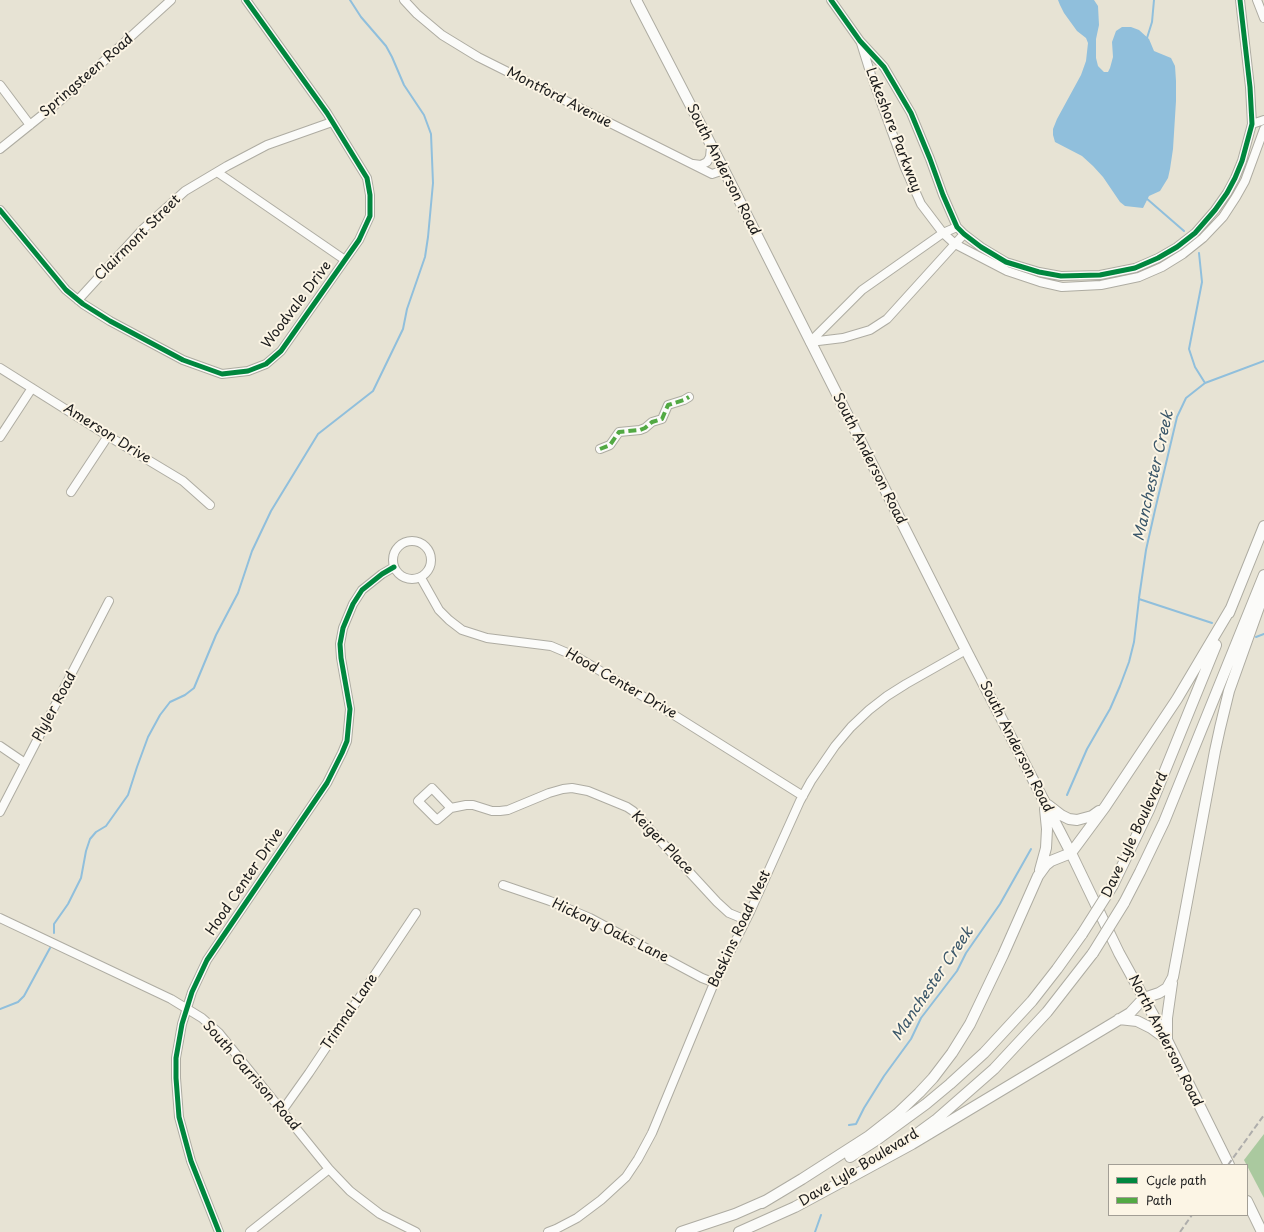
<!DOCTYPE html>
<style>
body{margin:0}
#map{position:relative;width:1264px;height:1232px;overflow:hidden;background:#e7e3d4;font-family:"Playpen Sans",sans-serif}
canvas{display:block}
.legend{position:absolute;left:1108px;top:1164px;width:140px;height:52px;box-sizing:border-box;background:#fcf5e5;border:1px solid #a29e95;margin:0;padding:5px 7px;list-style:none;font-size:12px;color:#1c1c1c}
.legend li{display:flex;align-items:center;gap:8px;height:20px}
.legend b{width:20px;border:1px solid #a29e95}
</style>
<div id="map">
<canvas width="1264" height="1232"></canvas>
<ul class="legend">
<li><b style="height:5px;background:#00873e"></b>Cycle path</li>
<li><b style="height:5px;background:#52a943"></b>Path</li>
</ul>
</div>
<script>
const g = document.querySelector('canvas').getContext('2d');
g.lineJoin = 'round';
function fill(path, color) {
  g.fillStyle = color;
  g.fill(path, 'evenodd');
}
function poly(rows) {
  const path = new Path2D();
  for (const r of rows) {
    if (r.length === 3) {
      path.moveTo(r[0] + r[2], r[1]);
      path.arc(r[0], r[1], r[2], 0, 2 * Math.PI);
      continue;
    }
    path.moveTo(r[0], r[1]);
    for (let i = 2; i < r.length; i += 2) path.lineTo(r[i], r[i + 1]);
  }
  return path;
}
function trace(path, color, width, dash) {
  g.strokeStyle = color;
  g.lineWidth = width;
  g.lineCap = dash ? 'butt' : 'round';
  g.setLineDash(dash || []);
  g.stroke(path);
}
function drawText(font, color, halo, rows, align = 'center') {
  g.font = font + ' "Playpen Sans",sans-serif';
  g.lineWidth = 4;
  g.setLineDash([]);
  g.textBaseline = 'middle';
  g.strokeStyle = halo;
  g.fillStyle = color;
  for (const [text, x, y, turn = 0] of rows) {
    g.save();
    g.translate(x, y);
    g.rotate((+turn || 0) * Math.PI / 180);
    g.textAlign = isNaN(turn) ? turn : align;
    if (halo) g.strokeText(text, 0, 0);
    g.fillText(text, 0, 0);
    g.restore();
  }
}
const forest = poly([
 [1264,1134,1264,1198,1244,1160]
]);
const water = poly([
 [1058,0,1094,0,1098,6,1099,25,1096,39,1096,58,1098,66,1104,72,1108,72,1110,68,1113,57,1112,42,1116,31,1122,27,1131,27,1139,30,1149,39,1154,51,1171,58,1175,66,1176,81,1176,101,1173,149,1170,169,1168,178,1160,191,1149,196,1143,208,1125,206,1120,202,1103,177,1093,166,1082,156,1055,142,1053,135,1053,129,1057,119,1081,75,1086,61,1088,43,1086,38,1077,31,1064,13,1060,5]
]);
const stream = poly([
 [1147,38,1152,22,1154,0],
 [1146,198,1184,231],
 [1199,253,1202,282,1189,349,1195,367,1205,383],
 [1139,598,1146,550,1155,510,1177,417,1186,398,1205,383,1264,361],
 [1256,637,1264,634],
 [1067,795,1087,749,1110,709,1120,686,1129,662,1134,642,1139,599,1212,623],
 [54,933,54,924,68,904,81,878,86,851,90,839,96,832,106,826,128,795,137,767,148,737,160,715,170,702,185,695,194,688,216,635,238,593,252,551,271,511,318,434,373,391,403,329,407,309,425,257,428,237,433,183,431,134,424,115,404,85,392,57,386,46,361,17,350,0],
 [0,1009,18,1002,24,996,50,948],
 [849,1125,856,1124,864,1108,884,1076,911,1039,921,1018,957,971,966,953,1000,904,1031,849],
 [815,1232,821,1215]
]);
const minor = poly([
 [404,0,417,14,442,35,478,57,712,174,724,170],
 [831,0,860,41,884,67,911,113,930,159,943,195,957,227,964,234,981,247,1006,262,1039,272,1061,276,1100,275,1135,268,1158,258,1177,247,1195,233,1215,210,1227,193,1235,178,1242,161,1252,124,1250,87,1240,0],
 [1257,0,1264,18],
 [861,43,871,75,905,168,921,204,943,233,955,244,1007,271,1040,282,1062,287,1101,285,1139,277,1162,267,1183,254,1203,238,1223,217,1236,197,1245,181,1264,129],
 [0,85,30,125],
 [1252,124,1264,120],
 [0,149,61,100,171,0],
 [693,164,701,165,707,162,710,157,711,147],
 [217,172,345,260],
 [0,210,66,290,83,304,110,321,183,360,222,374,248,371,266,364,281,351,359,240,370,216,370,195,367,178,327,113,246,0],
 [78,300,143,229,185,191,227,166,267,145,332,122],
 [810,342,843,338,870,330,887,319,964,234],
 [810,342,862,290,943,233,957,227],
 [0,368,108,436,183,481,210,505],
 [0,437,32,388],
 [600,449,610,445,619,432,640,430,645,428,652,422,662,419,668,405,684,400,689,397],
 [71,492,108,436],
 [412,560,19],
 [421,578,439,610,449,620,462,630,487,638,551,646,577,657,674,715,803,796],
 [0,746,25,763],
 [451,808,437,820,418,801,432,788,451,808,466,805,473,805,492,811,500,811,508,810,549,793,563,789,572,788,588,791,627,807,633,811,717,902,729,913,746,920],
 [0,812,109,601],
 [503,885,550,901,590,918,702,978,715,983],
 [0,918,171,999,202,1018,219,1033,329,1169,350,1191,380,1214,416,1232],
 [282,1111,309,1073,416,913],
 [219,1232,191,1161,179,1117,176,1078,176,1058,182,1024,192,992,207,960,327,783,342,753,347,741,350,709,341,658,340,644,343,628,353,604,362,590,382,574,394,567],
 [250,1232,329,1169],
 [548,1232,556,1229,577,1218,601,1200,626,1177,638,1159,652,1133,712,988,750,912,800,801,811,781,835,746,851,727,869,710,887,696,906,684,966,650]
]);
const major = poly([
 [636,0,724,170,968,654,1071,853,1119,953,1167,1040,1229,1165],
 [1229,613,1264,526],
 [1048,805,1061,815,1069,819,1077,820,1092,816,1099,811],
 [1040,870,1046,848,1047,829,1045,809],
 [1113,885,1149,810,1216,645],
 [1124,903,1140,872,1164,822,1264,575],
 [1119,1019,1137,1021,1151,1028,1162,1036],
 [1167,1038,1167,1018,1172,983],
 [911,1138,937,1119,994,1069,1047,1012,1093,953],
 [850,1157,878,1139,926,1104,950,1084,984,1053,1032,1001,1057,969,1082,934],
 [842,1182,912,1144,1130,1013,1144,998,1159,993,1167,988,1173,977,1215,751,1220,728,1229,691,1264,593],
 [1247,1201,1262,1232],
 [762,1203,802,1179,869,1136,897,1114,919,1093,933,1078,952,1053,970,1024,1003,955,1038,876,1046,865,1051,861,1071,853,1105,807,1177,699,1231,608],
 [681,1232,735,1214,767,1200],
 [739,1232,795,1207,847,1179]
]);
const rail = poly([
 [1228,1165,1264,1115],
 [1180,1232,1192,1215]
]);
const majorBridge = poly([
 [1082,934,1113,885],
 [1093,953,1124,903]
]);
const quiet = poly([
 [600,449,610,445,619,432,640,430,645,428,652,422,662,419,668,405,684,400,689,397]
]);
const cycleway = poly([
 [831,0,860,41,884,67,911,113,930,159,943,195,957,227,964,234,981,247,1006,262,1039,272,1061,276,1100,275,1135,268,1158,258,1177,247,1195,233,1215,210,1227,193,1235,178,1242,161,1252,124,1250,87,1240,0],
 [0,210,66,290,83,304,110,321,183,360,222,374,248,371,266,364,281,351,359,240,370,216,370,195,367,178,327,113,246,0],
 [219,1232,191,1161,179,1117,176,1078,176,1058,182,1024,192,992,207,960,327,783,342,753,347,741,350,709,341,658,340,644,343,628,353,604,362,590,382,574,394,567]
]);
const streetNames = [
 ["Springsteen Road",87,76,-41],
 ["Montford Avenue",559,98,27],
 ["Lakeshore Parkway",893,130,69],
 ["South Anderson Road",723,170,63],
 ["Clairmont Street",138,238,-45],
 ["Woodvale Drive",297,305,-53],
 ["Amerson Drive",107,434,32],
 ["South Anderson Road",869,459,63],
 ["Hood Center Drive",621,684,30],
 ["Plyler Road",55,707,-62],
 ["South Anderson Road",1016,747,63],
 ["Dave Lyle Boulevard",1135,835,-65],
 ["Keiger Place",662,843,46],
 ["Hood Center Drive",245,882,-56],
 ["Baskins Road West",740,929,-65],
 ["Hickory Oaks Lane",610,931,26],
 ["Trimnal Lane",350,1012,-56],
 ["North Anderson Road",1165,1041,63],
 ["South Garrison Road",251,1076,49],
 ["Dave Lyle Boulevard",859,1168,-31]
];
const waterNames = [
 ["Manchester Creek",1154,476,-77],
 ["Manchester Creek",933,984,-56]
];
fill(forest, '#aac99f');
fill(water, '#90bfdc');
trace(stream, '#90bfdc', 2);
trace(minor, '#aeaca2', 10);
trace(major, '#aeaca2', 12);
trace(minor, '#fbfbf9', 8);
trace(major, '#fbfbf9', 10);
trace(rail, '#aeadab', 2, [6, 3]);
trace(majorBridge, '#aeaca2', 12, []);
trace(majorBridge, '#fbfbf9', 10);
trace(quiet, '#52a943', 4, [8, 4]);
trace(cycleway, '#00873e', 5);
drawText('14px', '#1c1c1c', '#fcf5e5', streetNames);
drawText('italic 15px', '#3b576a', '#fcf5e5', waterNames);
</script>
